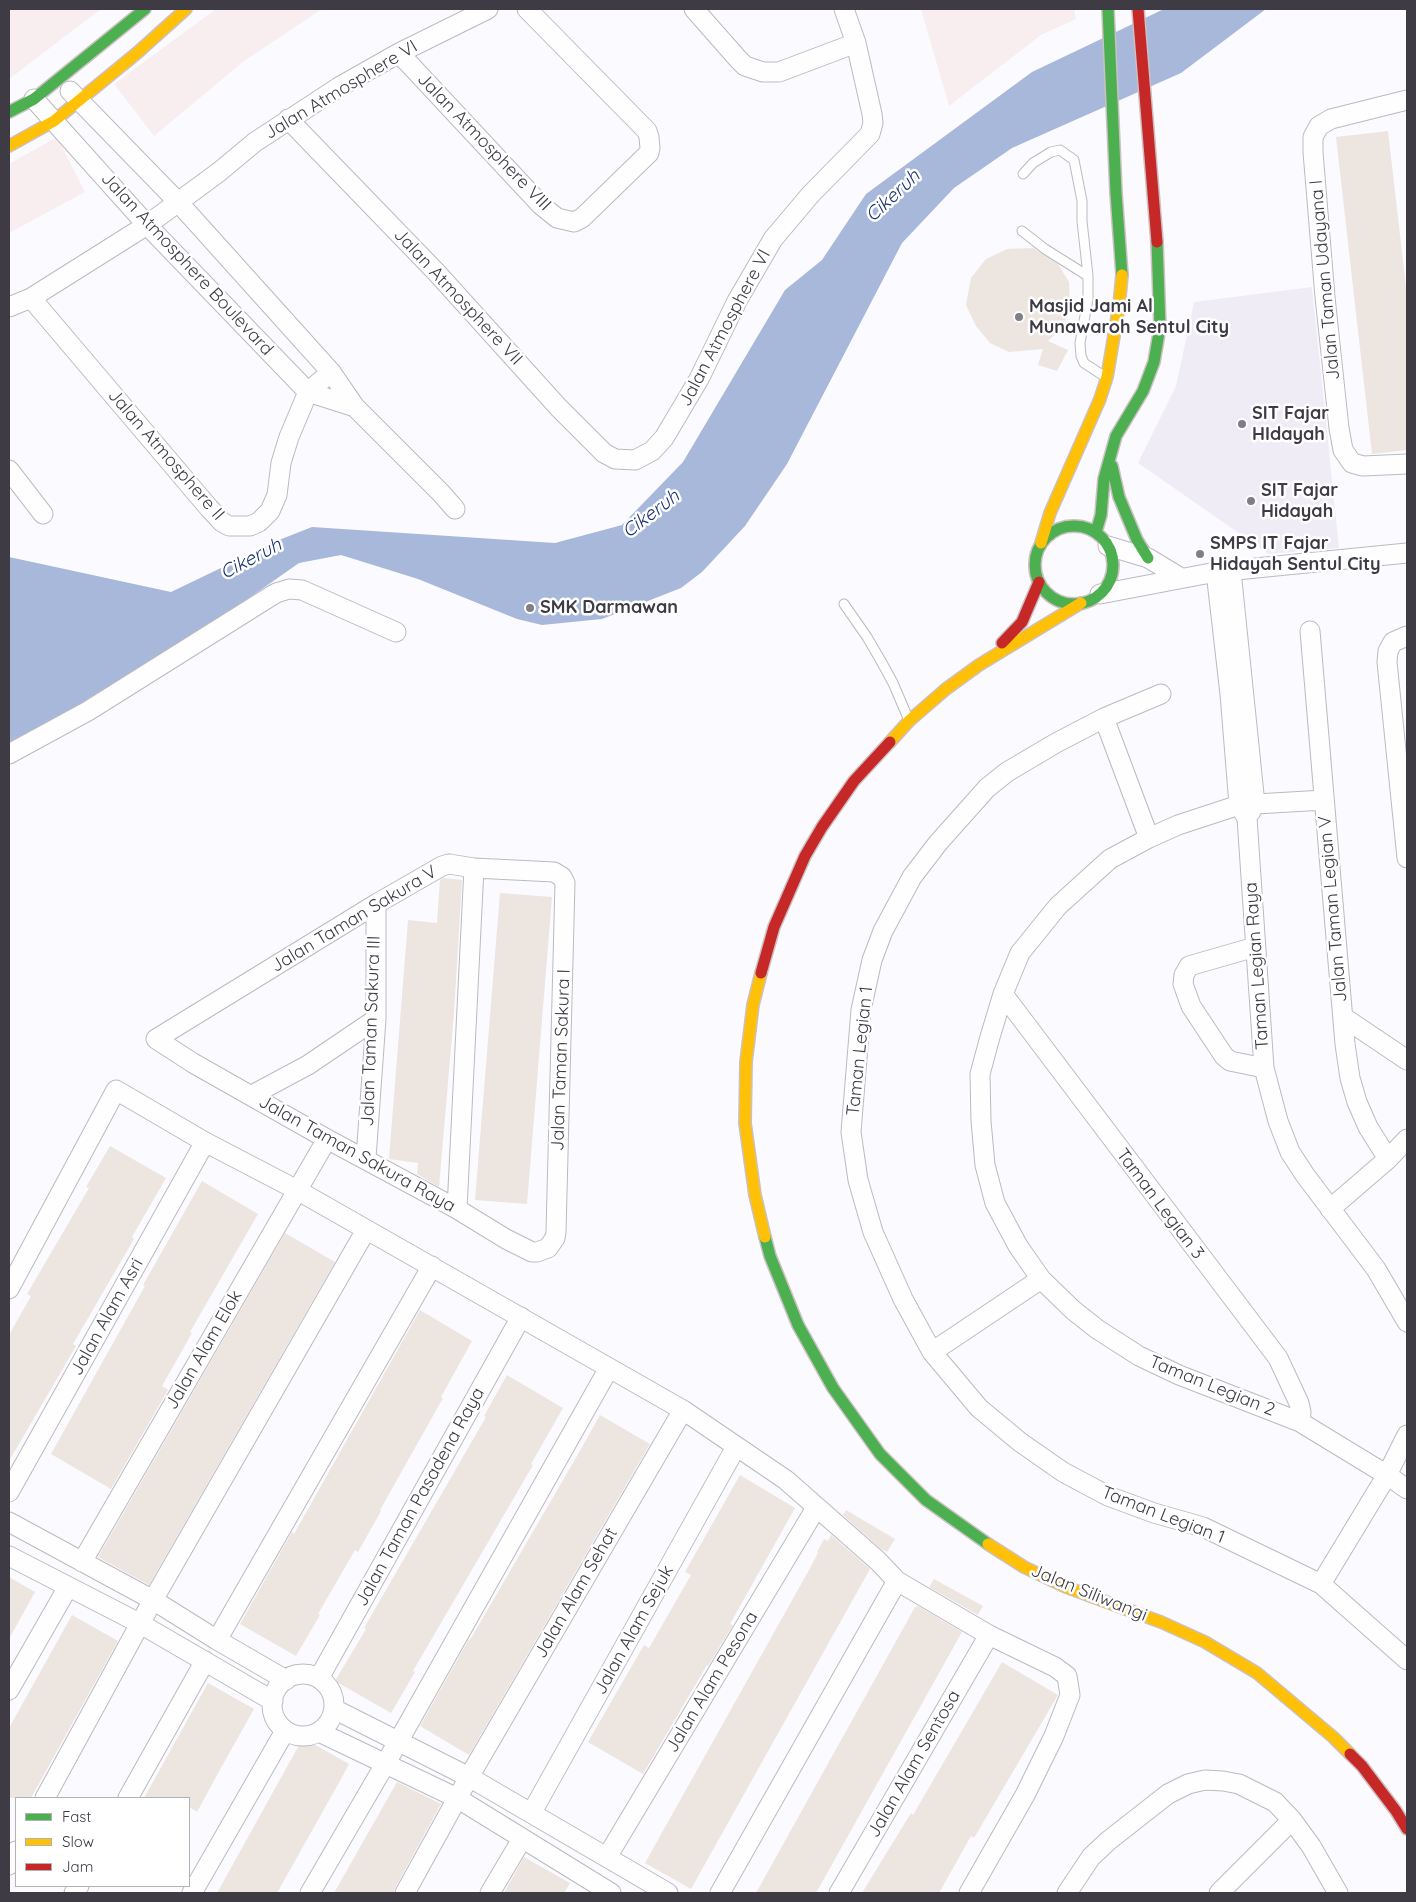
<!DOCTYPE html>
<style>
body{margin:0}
#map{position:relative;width:1416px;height:1902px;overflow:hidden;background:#fbfafe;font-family:Quicksand,sans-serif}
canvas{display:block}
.frame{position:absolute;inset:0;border:10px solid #3e3b45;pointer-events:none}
.legend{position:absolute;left:15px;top:1797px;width:175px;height:90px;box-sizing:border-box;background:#fff;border:1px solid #b2b1b5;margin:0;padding:6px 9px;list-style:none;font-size:15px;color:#3e3b45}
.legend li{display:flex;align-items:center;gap:10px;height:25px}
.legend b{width:25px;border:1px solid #b2b1b5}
</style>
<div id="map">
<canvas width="1416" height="1902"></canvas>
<div class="frame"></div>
<ul class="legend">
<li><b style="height:6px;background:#4caf50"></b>Fast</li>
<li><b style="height:6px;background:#ffc107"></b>Slow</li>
<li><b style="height:6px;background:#c62828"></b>Jam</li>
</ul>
</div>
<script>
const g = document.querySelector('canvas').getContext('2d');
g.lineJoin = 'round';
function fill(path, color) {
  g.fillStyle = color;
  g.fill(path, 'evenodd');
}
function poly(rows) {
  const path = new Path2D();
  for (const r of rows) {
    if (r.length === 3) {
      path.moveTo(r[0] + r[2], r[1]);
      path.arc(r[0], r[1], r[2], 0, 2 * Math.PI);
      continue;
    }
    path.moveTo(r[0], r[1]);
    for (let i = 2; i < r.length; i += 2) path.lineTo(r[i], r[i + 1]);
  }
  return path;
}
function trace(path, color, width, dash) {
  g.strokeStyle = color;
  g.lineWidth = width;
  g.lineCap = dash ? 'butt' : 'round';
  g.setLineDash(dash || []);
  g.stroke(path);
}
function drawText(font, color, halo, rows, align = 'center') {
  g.font = font + ' Quicksand,sans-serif';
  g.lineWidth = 5;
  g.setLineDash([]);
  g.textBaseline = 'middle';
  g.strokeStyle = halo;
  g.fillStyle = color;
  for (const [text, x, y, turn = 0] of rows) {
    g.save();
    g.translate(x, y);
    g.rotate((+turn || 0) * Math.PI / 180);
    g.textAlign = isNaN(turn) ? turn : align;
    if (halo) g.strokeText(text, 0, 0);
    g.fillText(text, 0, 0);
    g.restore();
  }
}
const commercial = poly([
 [12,9,101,9,9,79,9,11],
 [216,9,322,9,244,61,154,136,114,84],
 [921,9,1074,9,1076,19,1041,35,949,106],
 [57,137,85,192,9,233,9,164]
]);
const built = poly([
 [1312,287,1339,548,1269,554,1138,463,1176,386,1194,302]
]);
const water = poly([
 [1164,9,1266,9,1181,73,1012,148,954,188,902,243,787,464,745,526,702,572,681,588,602,619,542,625,517,619,418,579,341,555,299,563,88,711,9,754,9,557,171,592,279,540,312,527,555,543,622,525,683,462,785,290,822,260,866,194,1032,72]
]);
const building = poly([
 [1388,131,1407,296,1407,450,1372,454,1336,137],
 [1034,248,1058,264,1069,282,1070,308,1062,328,1048,341,1068,350,1057,371,1038,365,1043,349,1009,352,990,343,976,326,966,305,971,278,986,259,1007,249],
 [443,878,462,880,454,1013,439,1187,417,1174,418,1163,389,1159,408,920,437,923,440,880],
 [500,893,552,897,527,1204,475,1200],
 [110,1146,166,1178,132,1237,134,1239,73,1344,76,1346,9,1461,9,1335,31,1296,27,1294,89,1188,86,1187],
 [202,1181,258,1214,190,1332,192,1333,162,1386,168,1390,111,1489,51,1454,145,1286,143,1285],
 [285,1233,335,1262,149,1585,98,1557],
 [420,1310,472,1341,441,1397,443,1398,380,1510,381,1511,358,1552,355,1550,318,1614,320,1615,296,1656,240,1624,292,1532,294,1534],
 [507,1375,563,1408,531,1464,533,1465,413,1671,415,1672,391,1713,335,1681,366,1629,364,1628,486,1417,484,1416],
 [600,1415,650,1444,469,1755,420,1726,469,1639,470,1640,577,1456],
 [740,1475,795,1508,730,1624,733,1625,708,1666,707,1665,643,1774,588,1742,644,1645,649,1648,691,1575,685,1572],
 [846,1510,895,1539,887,1552,881,1549,843,1515],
 [831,1535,870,1569,691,1889,645,1863,809,1570,818,1553,817,1552,824,1539,828,1541],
 [9,1577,35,1592,9,1639],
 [934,1579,983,1606,978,1615,929,1587],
 [918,1606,962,1632,830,1868,816,1893,756,1893,899,1636,915,1607],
 [72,1615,118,1641,31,1798,9,1798,9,1728],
 [1002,1662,1058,1695,974,1838,971,1836,939,1893,862,1893,911,1813,913,1815],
 [208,1683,254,1709,222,1766,197,1812,189,1807,189,1798,144,1798],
 [303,1738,349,1764,341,1779,277,1893,217,1893],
 [397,1782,441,1804,395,1888,394,1893,334,1893],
 [524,1857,570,1883,564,1893,504,1893]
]);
const lane = poly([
 [1023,174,1033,163,1051,152,1060,150,1074,160,1082,201,1082,221,1088,276,1088,299,1080,343,1081,356,1084,363,1104,376],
 [1022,231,1045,249,1088,276],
 [844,604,867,637,881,661,893,683,908,718]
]);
const street = poly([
 [694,9,738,59,745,66,763,72,779,72,856,43],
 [399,53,541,205,557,218,574,222,582,218,649,153,650,148,649,137,647,131,527,9],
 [70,91,178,202,331,372,355,407,441,493,455,509],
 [34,99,147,225,308,392,355,407],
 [1407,100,1331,119,1319,126,1313,137,1313,152,1325,297,1339,428,1343,450,1352,463,1363,466,1407,464],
 [288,119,437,273,559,408,604,453,615,459,635,460,652,451,664,438,699,379,737,301,773,239,811,194,870,134,873,123,872,114,856,43,844,9],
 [31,298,209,508,222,522,229,526,250,526,259,522,270,511,277,495,281,463,289,437,308,392,331,372],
 [9,307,31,298,147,225,219,172,255,142,339,87,399,53,488,9],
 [9,470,43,514],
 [1108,546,1148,558,1181,578],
 [1231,571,1255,804,1250,813],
 [1216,572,1230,694,1239,805,1247,818,1264,1068,1278,1121,1290,1152,1305,1175,1376,1269,1407,1322],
 [1100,594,1216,572,1407,553],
 [1310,631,1345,1044,1350,1078,1357,1102,1368,1127,1388,1159],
 [1407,636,1393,642,1388,651,1387,662,1407,858],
 [1161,694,1104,718,1056,743,1007,772,987,788,938,843,912,877,883,931,872,960,861,1010,851,1132,858,1180,873,1232,903,1299,932,1352,979,1408,1020,1442,1063,1472,1108,1496,1154,1513,1203,1527,1321,1584,1407,1660],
 [1104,718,1149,838],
 [9,754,88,711,276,593,289,589,302,590,396,632],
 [1324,800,1239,805,1178,825,1149,838,1110,859,1058,906,1020,953,1003,994,990,1037,980,1074,981,1121,985,1165,995,1203,1018,1246,1041,1279,1073,1310,1097,1329,1139,1356,1179,1375,1300,1422,1387,1475,1407,1489],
 [449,864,474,868,554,872,562,877,565,883,556,1232,555,1238,548,1248,537,1252,532,1252,506,1239,457,1209,327,1139,193,1063,156,1039,376,904,442,866,449,864],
 [1255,947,1189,966,1184,975,1183,984,1191,1006,1224,1056,1230,1061,1264,1068],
 [1003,994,1278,1358,1299,1403,1301,1412,1300,1422],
 [1343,1017,1407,1060],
 [252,1095,308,1065,376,1019],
 [366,1158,376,1019,376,904],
 [457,1209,474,868],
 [1330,1209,1388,1159,1407,1139],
 [9,1289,116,1090,205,1142,297,1190,683,1410,786,1480,878,1561,897,1581,989,1635,1055,1667,1067,1676,1070,1695,1054,1736,1025,1795,969,1893],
 [932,1352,1041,1279],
 [9,1492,205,1142],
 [9,1522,153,1600,217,1640,286,1680],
 [9,1556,139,1623,273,1701],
 [82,1562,327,1139],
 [1321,1584,1387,1475,1407,1435],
 [217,1640,432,1266],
 [303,1705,31],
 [319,1678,521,1317],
 [9,1690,68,1587],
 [334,1709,469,1777,668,1893],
 [319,1732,457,1798,611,1893],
 [45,1798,153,1600,366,1230],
 [128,1798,205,1661],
 [532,1812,736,1447],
 [607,1857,816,1508],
 [9,1865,16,1851],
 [74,1893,79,1886],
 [192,1893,285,1731],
 [310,1893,398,1742,609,1368],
 [405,1893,469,1777,683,1410],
 [490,1893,522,1839],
 [720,1893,897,1581],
 [839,1893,989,1635],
 [1067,1893,1091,1857,1108,1841,1168,1794,1188,1784,1205,1780,1223,1781,1239,1784,1275,1802,1292,1820,1311,1846,1338,1893],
 [1219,1893,1292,1820]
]);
const fast = poly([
 [1108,9,1116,193,1122,275],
 [9,112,34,99,145,9],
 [1112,466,1119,497,1137,540,1148,558],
 [1074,565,39],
 [1096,532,1101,515,1104,479,1116,436,1143,391,1154,362,1160,327,1157,242],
 [765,1237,770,1256,798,1325,833,1388,880,1454,926,1500,988,1544]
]);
const slow = poly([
 [9,146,54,121,137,53,186,9],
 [1041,543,1050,513,1100,399,1107,377,1119,306,1122,275],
 [890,742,909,721,946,689,979,665,1081,603],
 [761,973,753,1005,746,1062,745,1123,755,1195,765,1237],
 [988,1544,1024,1567,1066,1587,1161,1622,1205,1642,1257,1673,1333,1737,1350,1754]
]);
const jam = poly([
 [1138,9,1157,242],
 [1002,643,1022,622,1039,582],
 [761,973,774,927,805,856,822,827,854,781,890,742],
 [1350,1754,1362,1766,1396,1811,1407,1829]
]);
const markers = [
 [1019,317,5,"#807e86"],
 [1242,424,5,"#807e86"],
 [1251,501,5,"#807e86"],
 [1200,554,5,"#807e86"],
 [530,608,5,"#807e86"]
];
const streetNames = [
 ["Jalan Atmosphere VI",341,90,-31],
 ["Jalan Atmosphere VIII",484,142,46],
 ["Jalan Atmosphere Boulevard",187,264,47],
 ["Jalan Taman Udayana I",1325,280,-95],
 ["Jalan Atmosphere VII",458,297,47],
 ["Jalan Atmosphere VI",725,328,-62],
 ["Jalan Atmosphere II",166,455,49],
 ["Jalan Taman Legian V",1333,909,-95],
 ["Jalan Taman Sakura V",354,919,-31],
 ["Taman Legian Raya",1257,966,-94],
 ["Jalan Taman Sakura III",371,1031,-88],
 ["Taman Legian 1",860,1051,-84],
 ["Jalan Taman Sakura I",561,1060,-88],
 ["Jalan Taman Sakura Raya",357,1154,29],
 ["Taman Legian 3",1160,1204,53],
 ["Jalan Alam Asri",107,1317,-61],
 ["Jalan Alam Elok",204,1350,-60],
 ["Taman Legian 2",1212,1386,22],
 ["Jalan Taman Pasadena Raya",420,1497,-61],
 ["Taman Legian 1",1163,1515,21],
 ["Jalan Alam Sehat",576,1593,-60],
 ["Jalan Siliwangi",1089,1593,22],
 ["Jalan Alam Sejuk",634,1630,-61],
 ["Jalan Alam Pesona",712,1682,-59],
 ["Jalan Alam Sentosa",914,1764,-60]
];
const poiNames = [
 ["Masjid Jami Al",1029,307],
 ["Munawaroh Sentul City",1029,328],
 ["SIT Fajar",1252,414],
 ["HIdayah",1252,435],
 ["SIT Fajar",1261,491],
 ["Hidayah",1261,512],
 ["SMPS IT Fajar",1210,544],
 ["Hidayah Sentul City",1210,565],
 ["SMK Darmawan",540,608]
];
const waterNames = [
 ["Cikeruh",893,196,-43],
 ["Cikeruh",651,514,-37],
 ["Cikeruh",251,559,-28]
];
fill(commercial, '#f8eeef');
fill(built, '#efecf6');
fill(water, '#a7b8db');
fill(building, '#ede5e0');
trace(lane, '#bcbac1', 11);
trace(street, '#bcbac1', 21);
trace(fast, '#ccc0c2', 14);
trace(slow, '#ccc0c2', 14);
trace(jam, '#ccc0c2', 14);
trace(lane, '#fefeff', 9);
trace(street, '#fefeff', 19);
trace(fast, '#4caf50', 11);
trace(slow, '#ffc107', 11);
trace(jam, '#c62828', 11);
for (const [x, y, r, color] of markers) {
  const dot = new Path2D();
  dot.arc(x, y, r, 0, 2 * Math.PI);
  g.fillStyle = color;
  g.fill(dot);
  trace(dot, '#fff', 2);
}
drawText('18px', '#3e3b45', '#fff', streetNames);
drawText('bold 18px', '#3e3b45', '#fff', poiNames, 'left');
drawText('italic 19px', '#1a336f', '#fff', waterNames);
</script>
